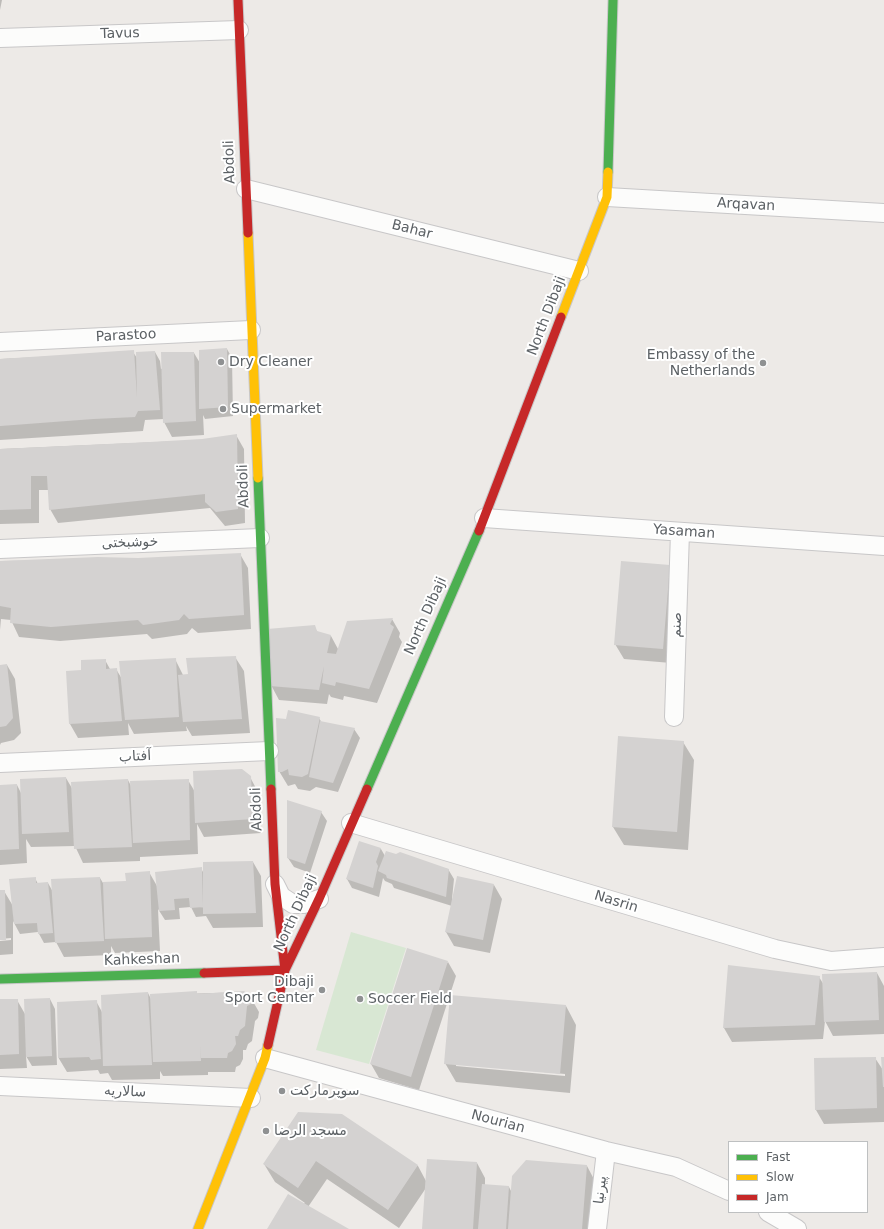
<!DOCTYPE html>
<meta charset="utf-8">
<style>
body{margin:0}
#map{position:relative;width:884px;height:1229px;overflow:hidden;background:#edeae7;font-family:"DejaVu Sans",sans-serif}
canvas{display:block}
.legend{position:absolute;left:728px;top:1141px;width:140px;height:72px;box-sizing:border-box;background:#fff;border:1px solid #bec0c1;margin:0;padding:5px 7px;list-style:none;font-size:12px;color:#5c6165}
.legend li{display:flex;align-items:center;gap:8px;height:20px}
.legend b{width:20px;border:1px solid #bec0c1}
</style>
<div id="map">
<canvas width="884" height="1229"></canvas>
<ul class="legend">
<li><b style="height:5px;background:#4caf50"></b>Fast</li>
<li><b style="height:5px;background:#ffc107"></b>Slow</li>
<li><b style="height:5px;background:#c62828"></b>Jam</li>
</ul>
</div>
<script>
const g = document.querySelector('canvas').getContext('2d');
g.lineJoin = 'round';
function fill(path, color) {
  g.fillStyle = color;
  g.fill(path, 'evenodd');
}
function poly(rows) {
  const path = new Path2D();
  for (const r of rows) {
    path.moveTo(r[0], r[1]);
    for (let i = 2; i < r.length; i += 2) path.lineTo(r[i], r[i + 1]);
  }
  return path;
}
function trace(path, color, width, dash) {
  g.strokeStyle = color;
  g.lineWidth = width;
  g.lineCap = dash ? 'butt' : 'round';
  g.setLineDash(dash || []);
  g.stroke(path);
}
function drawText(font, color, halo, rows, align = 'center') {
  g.font = font + ' "DejaVu Sans",Cairo,sans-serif';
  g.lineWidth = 4;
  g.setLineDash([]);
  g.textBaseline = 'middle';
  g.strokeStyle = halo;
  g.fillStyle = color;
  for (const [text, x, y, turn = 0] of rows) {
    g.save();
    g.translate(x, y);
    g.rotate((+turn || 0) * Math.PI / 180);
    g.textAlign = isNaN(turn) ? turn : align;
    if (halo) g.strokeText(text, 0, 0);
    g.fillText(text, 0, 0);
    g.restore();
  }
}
const green = poly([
 [351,932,406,948,369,1064,316,1050]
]);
const shadow = poly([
 [0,0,2,0,0,10],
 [227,349,232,358,233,416,205,419,203,415,204,435,172,437,164,422,164,419,145,420,143,431,0,440,0,359,133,352,137,358,155,352,160,361,161,369,194,353,200,363],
 [236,435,244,449,245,523,225,526,210,508,58,523,50,509,49,490,39,490,39,523,0,524,0,449,202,440],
 [240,554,248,568,251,629,198,633,192,628,187,634,152,639,147,634,60,641,19,637,11,620,1,619,0,630,0,561,138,559],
 [670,566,678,580,671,663,624,659,615,644],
 [392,619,400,633,399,637,402,642,377,703,344,696,343,700,331,697,329,694,327,704,279,700,271,685,314,626,318,633,331,636,338,649],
 [235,657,244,671,250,733,192,736,186,726,187,731,134,734,128,723,129,735,78,738,70,724,82,671,105,660,110,669,116,669,122,679,175,659,183,675,189,675],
 [7,665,15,679,21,733,14,740,1,743,0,745,0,666],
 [319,718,322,723,354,729,360,738,338,792,316,787,310,791,298,789,295,784,288,786,279,771],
 [683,742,694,760,688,850,624,845,613,827],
 [250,777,258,792,261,833,204,837,197,824,198,854,140,857,140,861,83,863,75,846,31,847,26,839,27,863,0,865,0,786,17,785,21,793,66,778,73,790,128,780,131,786,188,780,195,792],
 [321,812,327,821,310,873,294,867,288,858],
 [359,843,381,849,385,856,448,869,454,879,452,899,494,885,502,899,490,953,454,946,446,932,452,906,394,888,392,884,385,881,383,878,379,897,352,888,347,879],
 [253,862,261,876,263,927,213,928,206,916,196,917,191,907,179,908,180,919,165,920,158,909,160,951,115,953,111,946,111,955,64,957,56,942,44,943,38,932,20,934,13,921,13,954,0,955,0,941,11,940,11,938,0,939,0,891,4,891,13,906,35,878,38,884,48,883,53,892,100,878,103,883,127,882,149,872,157,886,201,868,204,874],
 [448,962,456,976,419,1090,379,1078,371,1064],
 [729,967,819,977,824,985,877,973,884,986,884,1034,833,1036,825,1021,823,1039,732,1042,724,1028],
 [244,992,251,998,259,1012,258,1018,255,1021,252,1041,248,1044,246,1050,243,1050,243,1059,240,1065,236,1067,235,1072,208,1072,208,1075,163,1076,160,1071,160,1079,112,1080,108,1073,100,1074,98,1070,67,1072,58,1057,96,1001,102,1012,148,993,151,999,151,995],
 [50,999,55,1009,57,1065,32,1066,26,1056,27,1068,0,1069,0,1000,17,1000,25,1014],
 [566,1006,576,1025,570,1093,456,1082,445,1063],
 [456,1064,565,1074,565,1076,456,1066],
 [875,1058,883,1070,884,1058,884,1122,824,1124,816,1110,815,1059],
 [342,1115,418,1166,426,1181,477,1163,485,1178,485,1185,509,1187,512,1193,587,1166,597,1185,594,1229,423,1229,426,1188,399,1228,327,1179,308,1207,347,1229,268,1229,305,1203,275,1182,264,1164]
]);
const building = poly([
 [227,348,228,407,199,409,199,350],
 [134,350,137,398,136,352,155,351,160,410,138,411,135,417,93,419,0,426,0,359],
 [161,352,194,352,196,421,163,423],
 [237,434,238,509,216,512,205,502,205,494,49,510,47,476,31,476,31,509,0,510,0,449,150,442,202,439],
 [241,553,244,615,189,619,184,614,179,620,143,625,138,620,51,627,10,623,11,608,0,606,0,561,98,557,138,558],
 [621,561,670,565,663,649,614,645],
 [393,618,390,624,394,627,369,689,336,682,335,686,322,683,324,666,319,690,270,686,267,629,315,625,317,631,331,635,327,653,336,654,347,621],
 [236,656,242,719,183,722,178,675,188,674,186,658],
 [176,658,179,717,125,720,119,661],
 [106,659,106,669,117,668,122,721,69,724,66,671,81,670,81,660],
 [7,664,13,718,6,726,0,727,0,665],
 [288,710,320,717,308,774,302,777,289,775,288,769,282,772,278,772,276,718,286,719],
 [320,721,355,728,333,783,309,777],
 [618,736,684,741,677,832,612,827],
 [242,769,251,776,253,819,195,823,193,771],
 [66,777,69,832,22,834,20,779],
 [128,779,132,847,74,849,71,782],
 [189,779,190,840,133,843,130,781],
 [17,784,19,849,0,850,0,785],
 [287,800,322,811,305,864,287,858],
 [359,841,381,848,376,862,378,866,373,888,346,879],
 [386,851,396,854,400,852,449,869,446,897,387,878,386,875,378,871],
 [253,861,256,913,203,914,203,862],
 [202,867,203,907,190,908,189,898,174,899,175,910,159,911,155,872],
 [150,871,152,937,105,939,103,882,126,881,125,873],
 [457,876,494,884,483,940,445,932],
 [36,877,36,883,48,882,53,933,38,934,37,923,14,924,9,879],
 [100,877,104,941,55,943,51,879],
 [0,890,5,890,6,940,0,940],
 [407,948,448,961,411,1077,370,1064],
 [728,965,820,976,815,1025,723,1028],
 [877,972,879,1020,824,1022,822,974],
 [197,991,197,994,244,991,251,997,251,1004,247,1006,245,1026,240,1030,238,1036,235,1036,236,1044,232,1051,228,1053,227,1058,201,1058,200,1043,201,1061,153,1062,150,994],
 [148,992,152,1065,103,1066,101,995],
 [450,995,566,1005,560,1074,444,1064],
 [50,998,52,1056,26,1057,24,999],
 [0,999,18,999,19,1054,0,1055],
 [97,1000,101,1059,91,1060,89,1057,58,1058,57,1002],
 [876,1057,877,1108,815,1110,814,1058],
 [881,1057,884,1057,884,1087,883,1087],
 [298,1112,342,1114,418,1165,388,1210,316,1161,298,1188,263,1164],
 [427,1159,477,1162,473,1229,422,1229],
 [526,1160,587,1165,582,1229,508,1229,512,1176],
 [482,1184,509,1186,506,1229,478,1229],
 [288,1194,349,1229,267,1229]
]);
const street = poly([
 [0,38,239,30],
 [246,189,579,271],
 [607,197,884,213],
 [0,342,251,330],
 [484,518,884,546],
 [0,549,260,538],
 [674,717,680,532],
 [0,763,269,751],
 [351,823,775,949,831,961,884,957],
 [275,884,281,896,293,904,304,904,319,899],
 [265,1058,606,1151,676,1167,729,1191],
 [0,1086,251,1098],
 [768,1212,797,1229],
 [597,1229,606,1151]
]);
const fast = poly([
 [608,172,613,0],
 [258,478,271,789],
 [367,789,479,531],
 [0,979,204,973]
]);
const slow = poly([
 [248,233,258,478],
 [561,317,607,197,608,172],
 [198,1229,265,1058,268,1045]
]);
const jam = poly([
 [238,0,248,233],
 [479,531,561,317],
 [204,973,285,970,275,884,271,789],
 [268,1045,285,970,319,899,367,789]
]);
const markers = [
 [221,362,4,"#8f9192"],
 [763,363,4,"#8f9192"],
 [223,409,4,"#8f9192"],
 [322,990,4,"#8f9192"],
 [360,999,4,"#8f9192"],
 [282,1091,4,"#8f9192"],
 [266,1131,4,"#8f9192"]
];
const streetNames = [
 ["Tavus",120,34,-2],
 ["Abdoli",230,162,-92],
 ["Arqavan",746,205,3],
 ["Bahar",412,230,14],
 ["North Dibaji",547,316,-69],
 ["Parastoo",126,336,-3],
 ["Abdoli",244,486,-92],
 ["Yasaman",684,532,4],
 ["خوشبختی",130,543,-2],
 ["North Dibaji",426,616,-66],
 ["صنم",677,625,-88],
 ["آفتاب",135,757,-3],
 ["Abdoli",257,809,-92],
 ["Nasrin",616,902,17],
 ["North Dibaji",296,913,-65],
 ["Kahkeshan",142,960,-2],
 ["سالاریه",125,1092,3],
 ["Nourian",498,1122,15],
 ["پیرنیا",601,1190,-84]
];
const poiNames = [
 ["Embassy of the",755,355,"right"],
 ["Netherlands",755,371,"right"],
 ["Dry Cleaner",229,362],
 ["Supermarket",231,409],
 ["Dibaji",314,982,"right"],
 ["Sport Center",314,998,"right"],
 ["Soccer Field",368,999],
 ["سوپرمارکت",290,1091],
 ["مسجد الرضا",274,1131]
];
fill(green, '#d8e7d3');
fill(shadow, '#0003');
fill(building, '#d4d2d1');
trace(street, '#c8c7c8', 20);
trace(fast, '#c8c7c8', 11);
trace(slow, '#c8c7c8', 11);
trace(jam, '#c8c7c8', 11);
trace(street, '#fcfcfb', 18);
trace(fast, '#4caf50', 9);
trace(slow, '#ffc107', 9);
trace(jam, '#c62828', 9);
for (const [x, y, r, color] of markers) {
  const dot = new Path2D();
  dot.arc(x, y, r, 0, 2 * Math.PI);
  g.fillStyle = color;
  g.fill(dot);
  trace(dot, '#fff', 1.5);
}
drawText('14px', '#5c6165', '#fff', streetNames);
drawText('14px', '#5c6165', '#fff', poiNames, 'left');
</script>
